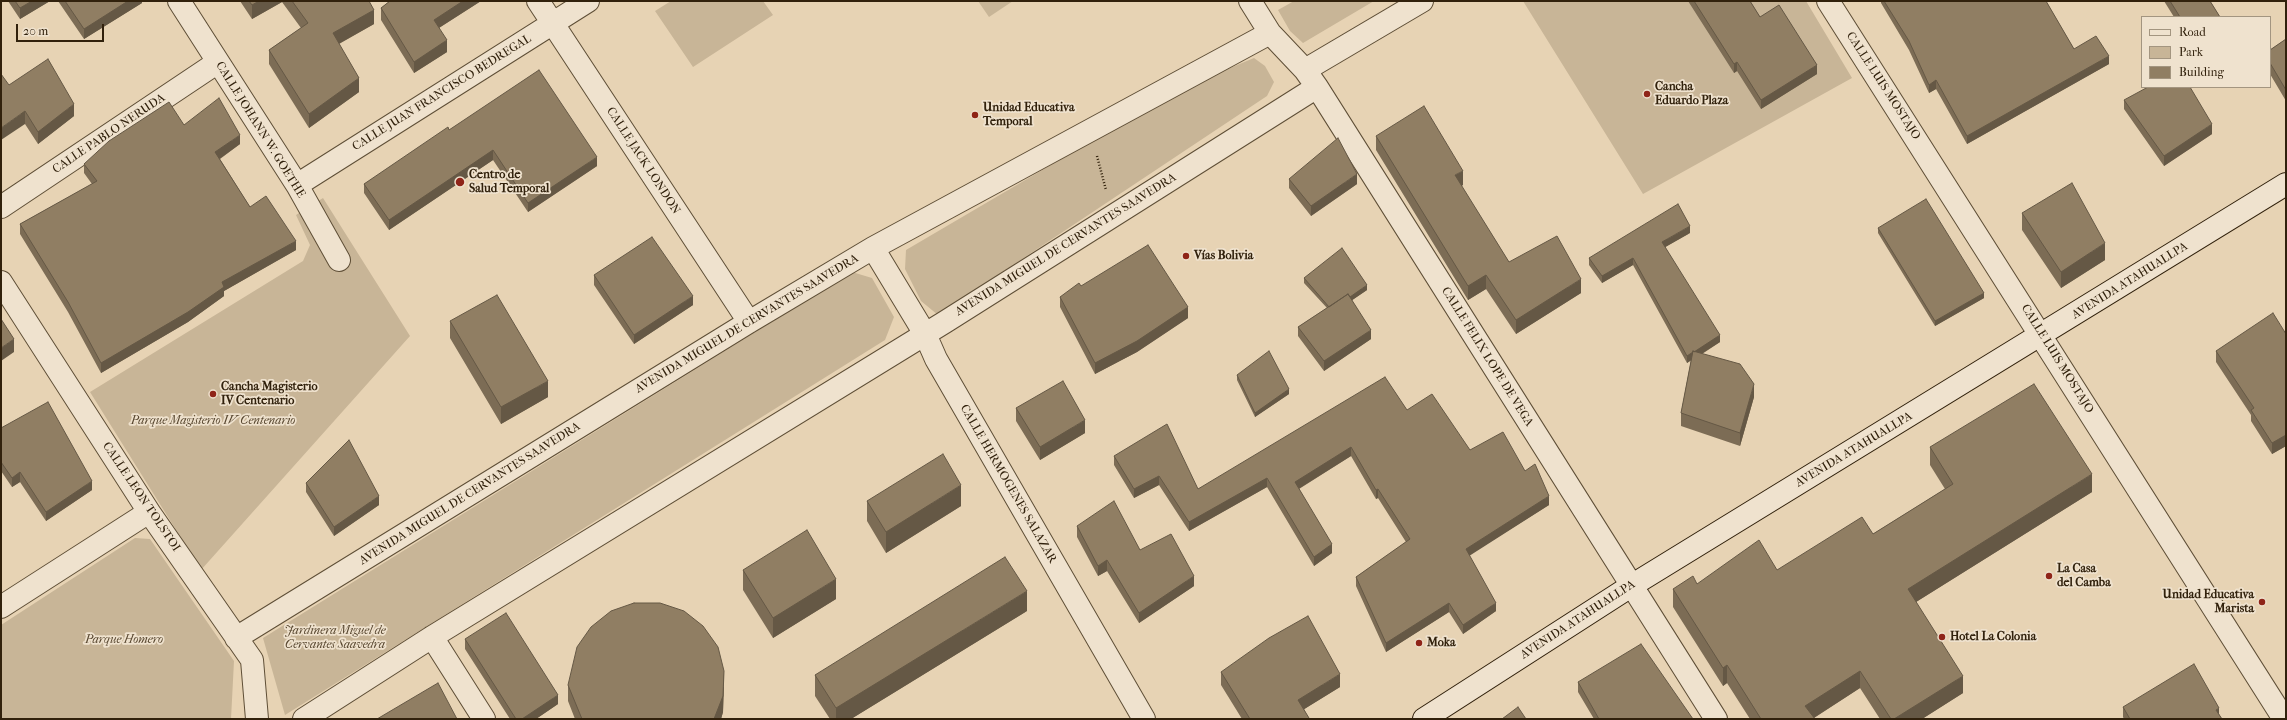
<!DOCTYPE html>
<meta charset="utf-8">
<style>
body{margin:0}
#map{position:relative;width:2287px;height:720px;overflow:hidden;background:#e7d3b4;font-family:"IM FELL French Canon",serif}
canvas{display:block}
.frame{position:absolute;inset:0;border:2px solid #31210c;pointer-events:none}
.legend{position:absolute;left:2141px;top:16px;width:130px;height:72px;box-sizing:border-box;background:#efe2ce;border:1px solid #a39580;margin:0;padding:5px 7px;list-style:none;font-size:12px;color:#31210c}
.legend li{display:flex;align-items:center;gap:8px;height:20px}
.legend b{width:20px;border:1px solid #a39580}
.scale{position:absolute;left:16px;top:24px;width:88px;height:18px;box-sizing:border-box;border:2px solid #31210c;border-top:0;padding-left:5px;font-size:12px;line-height:14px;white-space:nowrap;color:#31210c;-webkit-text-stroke:3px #efe2ce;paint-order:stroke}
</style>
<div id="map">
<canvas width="2287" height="720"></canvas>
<div class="frame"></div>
<ul class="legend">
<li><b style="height:5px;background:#efe2ce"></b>Road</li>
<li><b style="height:11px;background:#c8b597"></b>Park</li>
<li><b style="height:11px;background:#907e63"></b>Building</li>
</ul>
<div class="scale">20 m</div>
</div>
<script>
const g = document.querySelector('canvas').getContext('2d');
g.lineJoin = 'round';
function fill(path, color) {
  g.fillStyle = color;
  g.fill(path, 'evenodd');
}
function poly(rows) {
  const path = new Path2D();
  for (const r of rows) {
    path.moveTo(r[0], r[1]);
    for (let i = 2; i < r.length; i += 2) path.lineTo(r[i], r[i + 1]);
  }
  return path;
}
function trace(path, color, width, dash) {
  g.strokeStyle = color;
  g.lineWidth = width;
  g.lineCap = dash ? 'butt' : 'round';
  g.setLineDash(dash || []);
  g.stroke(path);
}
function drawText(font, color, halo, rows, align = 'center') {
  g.font = font + ' "IM FELL French Canon",serif';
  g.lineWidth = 3.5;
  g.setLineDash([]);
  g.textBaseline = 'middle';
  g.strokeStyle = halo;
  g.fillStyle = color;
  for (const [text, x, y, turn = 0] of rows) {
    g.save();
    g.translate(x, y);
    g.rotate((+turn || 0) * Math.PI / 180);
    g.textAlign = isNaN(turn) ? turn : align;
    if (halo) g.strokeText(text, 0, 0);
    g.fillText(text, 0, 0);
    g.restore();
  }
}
const green = poly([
 [671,1,763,1,773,15,693,67,655,11],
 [978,1,1013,1,989,17],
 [1294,1,1374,1,1303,43,1290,31,1278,10],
 [1523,1,1806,1,1852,78,1643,194],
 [1254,58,1265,66,1274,82,1267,96,938,315,921,301,905,269,906,250,1182,88],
 [323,198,410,336,201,570,90,392,303,261,310,245,296,215],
 [852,272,872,278,894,317,885,340,285,715,263,638],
 [135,538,150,539,234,661,231,719,1,719,1,625]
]);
const path = poly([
 [1097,156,1106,190]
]);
const minor = poly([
 [179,1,297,185,339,260],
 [538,1,749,322],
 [1250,1,1270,33,1305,70,1317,87,1716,719],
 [1828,1,2284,719],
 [1305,70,1422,1],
 [297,185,588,1],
 [1,207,218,62],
 [873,248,925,334,936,359,1144,719],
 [1,282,149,512,252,660,257,719],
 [1,607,149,512],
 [432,637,484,719],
 [236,638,749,322,873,248,1270,33],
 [304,719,432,637,945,322,1317,87]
]);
const secondary = poly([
 [1424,719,1631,586,2286,184]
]);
const wall = poly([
 [8,1,50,1,20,19],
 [58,1,142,1,142,3,84,39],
 [240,1,369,1,374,24,339,44,359,92,309,128,269,64,269,50,301,28,282,2,252,19],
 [390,1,481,1,439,28,447,52,414,73,381,20,381,8],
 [1688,1,1750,1,1760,17,1817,74,1761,109,1737,71,1734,73],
 [1881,1,2046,1,2074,49,2109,64,1967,144,1936,89,1929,93,1909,50,1881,3],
 [2164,1,2210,1,2220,17,2174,17],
 [2286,39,2286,101,2270,74,2270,50],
 [9,85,74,116,38,144,25,124],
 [2124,100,2212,134,2164,166,2124,109],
 [184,125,240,144,220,159,250,207,296,250,224,291,224,296,188,322,101,373,68,312,20,234,20,224,92,184,84,173,84,164],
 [449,130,597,166,528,212,493,160,389,230,364,193,364,184],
 [1376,136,1463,185,1461,186,1509,262,1581,293,1516,334,1486,289,1468,300,1376,150],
 [1289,179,1357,184,1311,216,1289,188],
 [2022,213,2105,260,2061,288,2022,230],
 [1878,228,1984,298,1935,326,1878,233],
 [1690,233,1665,247,1720,342,1702,354,1754,397,1740,446,1681,426,1681,413,1691,360,1687,363,1633,265,1602,283,1589,265,1589,258],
 [594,275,693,305,634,344,594,285],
 [1304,278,1367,290,1352,300,1371,339,1324,371,1298,336,1298,327,1327,308,1304,283],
 [1081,286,1188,318,1137,352,1095,374,1060,307,1060,297],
 [450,321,548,397,501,424,450,338],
 [2286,334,2286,446,2272,454,2251,421,2251,415,2216,362,2216,351],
 [1237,375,1289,394,1255,417,1237,380],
 [1016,408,1085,433,1040,460,1016,421],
 [1407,410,1470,450,1525,471,1549,505,1469,555,1496,611,1463,634,1449,612,1386,652,1356,586,1356,577,1406,542,1378,498,1376,499,1351,456,1299,489,1332,553,1314,566,1267,487,1189,531,1159,485,1134,498,1114,465,1114,456,1198,489],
 [1,428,92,490,46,521,20,482,12,487,1,471],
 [1930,447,2092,492,1916,602,1963,693,1922,719,1880,719,1860,688,1814,718,1815,719,1750,719,1727,683,1723,686,1673,607,1673,589,1697,584,1777,570,1873,534,1945,489,1930,465],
 [306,483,379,505,334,536,306,492],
 [867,501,961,506,886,553,867,521],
 [1077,526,1140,550,1194,586,1139,623,1107,571,1098,576,1077,537],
 [743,570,836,599,773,638,743,590],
 [1027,611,851,719,830,719,815,696,815,675],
 [465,639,558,704,536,719,510,719,465,649],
 [1221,672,1340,687,1304,709,1309,719,1242,719,1221,685],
 [1578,682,1693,719,1594,719,1578,692],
 [568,685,724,687,723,712,721,719,575,719,568,701],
 [2123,707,2219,714,2222,719,2124,719,2123,717]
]);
const shadedWall = poly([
 [32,1,50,1,20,19,20,8],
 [128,1,142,1,142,3,84,39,84,29],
 [259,1,282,1,282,2,252,19,252,5],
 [463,1,481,1,434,31,434,20],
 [374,10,374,24,333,47,333,33],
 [447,40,447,52,414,73,414,62],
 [2109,56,2109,64,1967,144,1967,136],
 [1737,62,1737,71,1734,73,1734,64],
 [1817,65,1817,74,1761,109,1761,100],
 [359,78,359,92,309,128,309,114],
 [1936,80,1936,89,1929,93,1929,85],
 [74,104,74,116,38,144,38,132],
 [25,111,25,124,1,140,1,128],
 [2212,124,2212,134,2164,166,2164,156],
 [240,135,240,144,215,162,215,152],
 [493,150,493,160,389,230,389,220],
 [597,157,597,166,528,212,528,203],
 [1463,171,1463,185,1455,189,1455,175],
 [1357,174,1357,184,1311,216,1311,206],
 [1690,226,1690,233,1662,249,1662,242],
 [296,241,296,250,224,291,224,296,188,322,101,373,101,363,222,282],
 [2105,243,2105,260,2061,288,2061,272],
 [1633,258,1633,265,1602,283,1602,276],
 [1486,275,1486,289,1468,300,1468,286],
 [1581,279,1581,293,1516,334,1516,320],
 [1367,285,1367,290,1332,314,1332,309],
 [1984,293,1984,298,1935,326,1935,321],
 [693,296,693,305,634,344,634,335],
 [1188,307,1188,318,1137,352,1095,374,1095,363],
 [1371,330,1371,339,1324,371,1324,361],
 [1720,335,1720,342,1687,363,1687,356],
 [14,339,14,352,1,361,1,348],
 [548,381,548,397,501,424,501,407],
 [1754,384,1754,397,1740,446,1740,433],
 [1289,389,1289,394,1255,417,1255,413],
 [1085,420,1085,433,1040,460,1040,447],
 [2286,435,2286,446,2272,454,2272,443],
 [1351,447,1351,456,1295,491,1295,482],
 [20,472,20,482,12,487,12,478],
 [2092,474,2092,492,1908,607,1908,589],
 [1159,476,1159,485,1134,498,1134,489],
 [1267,478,1267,487,1189,531,1189,522],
 [92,481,92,490,46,521,46,512],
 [961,485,961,506,886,553,886,532],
 [1378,489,1378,498,1376,499,1376,490],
 [379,496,379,505,334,536,334,527],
 [1549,496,1549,505,1466,558,1466,549],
 [1332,544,1332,553,1314,566,1314,557],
 [1107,560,1107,571,1098,576,1098,566],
 [1194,576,1194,586,1139,623,1139,613],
 [836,579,836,599,773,638,773,618],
 [1027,591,1027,611,851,719,836,719,836,708],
 [1449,603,1449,612,1386,652,1386,643],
 [1496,603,1496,611,1463,634,1463,625],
 [1727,665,1727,683,1723,686,1723,668],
 [724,671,723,712,721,719,714,719],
 [1860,671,1860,688,1812,719,1805,706],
 [1340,674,1340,687,1298,713,1298,700],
 [1963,676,1963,693,1922,719,1894,719],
 [558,695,558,704,536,719,522,719],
 [2219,708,2219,718,2216,710]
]);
const building = poly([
 [15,1,32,1,20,8,15,1],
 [65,1,128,1,84,29,65,1],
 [249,1,259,1,252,5,249,1],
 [292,1,369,1,374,10,333,33,359,78,309,114,269,50,308,23,292,1],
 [390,1,463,1,434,20,447,40,414,62,381,8,390,1],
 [1694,1,1750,1,1760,17,1779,5,1817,65,1761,100,1737,62,1734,64,1694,1],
 [1884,1,2046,1,2074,49,2096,36,2109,56,1967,136,1936,80,1929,85,1909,41,1884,1],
 [2170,1,2210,1,2220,17,2180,17,2170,1],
 [2286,39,2286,90,2270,63,2270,50,2286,39],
 [48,59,74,104,38,132,25,111,1,128,1,74,9,85,48,59],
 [539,70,597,157,528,203,493,150,389,220,364,184,448,127,449,130,539,70],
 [2148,87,2190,87,2212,124,2164,156,2124,100,2148,87],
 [219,98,240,135,215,152,250,207,266,196,296,241,222,282,224,287,188,312,101,363,68,302,20,224,97,181,84,164,109,141,169,102,184,125,219,98],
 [1424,106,1463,171,1455,175,1509,262,1557,236,1581,279,1516,320,1486,275,1468,286,1376,136,1424,106],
 [1338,138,1357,174,1311,206,1289,179,1338,138],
 [2072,183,2105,243,2061,272,2022,213,2072,183],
 [1926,199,1984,293,1935,321,1878,228,1926,199],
 [1678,204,1690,226,1662,242,1720,335,1694,352,1693,351,1693,352,1687,356,1633,258,1602,276,1589,258,1678,204],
 [652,237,693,296,634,335,594,275,652,237],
 [1148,245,1188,307,1137,341,1095,363,1060,297,1079,283,1081,286,1148,245],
 [1342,248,1367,285,1350,297,1348,294,1329,307,1304,278,1342,248],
 [1348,294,1371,330,1324,361,1298,327,1348,294],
 [497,295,548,381,501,407,450,321,497,295],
 [2273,313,2286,334,2286,435,2272,443,2251,410,2254,408,2216,351,2273,313],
 [1,319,14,339,1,348,1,319],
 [1269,351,1289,389,1255,413,1237,375,1269,351],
 [1693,351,1740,364,1754,384,1740,433,1681,413,1693,351],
 [1385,377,1407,410,1432,394,1470,450,1503,432,1525,471,1535,464,1549,496,1466,549,1496,603,1463,625,1449,603,1386,643,1356,577,1410,539,1378,489,1376,490,1351,447,1295,482,1332,544,1314,557,1267,478,1189,522,1159,476,1134,489,1114,456,1167,424,1198,489,1385,377],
 [1063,381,1085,420,1040,447,1016,408,1063,381],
 [2034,384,2092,474,1908,589,1963,676,1894,719,1891,719,1860,671,1805,706,1815,719,1761,719,1727,665,1723,668,1673,589,1693,576,1697,584,1759,540,1777,570,1862,517,1873,534,1953,484,1930,447,2034,384],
 [48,402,92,481,46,512,20,472,12,478,1,462,1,428,48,402],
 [349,440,379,496,334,527,306,483,349,440],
 [943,454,961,485,886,532,867,501,943,454],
 [1114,501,1140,550,1171,534,1194,576,1139,613,1107,560,1098,566,1077,526,1114,501],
 [807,530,836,579,773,618,743,570,807,530],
 [1005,557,1027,591,836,708,815,675,1005,557],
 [634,603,660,603,684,611,703,626,718,647,724,671,723,696,714,719,582,719,568,685,577,647,591,627,611,611,634,603],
 [506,613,558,695,522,719,516,719,465,639,506,613],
 [1308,616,1340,674,1298,700,1309,718,1307,719,1250,719,1221,672,1269,638,1308,616],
 [1641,644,1693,719,1599,719,1578,682,1641,644],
 [2194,664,2219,708,2216,710,2222,719,2130,719,2123,707,2194,664],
 [438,683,457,719,377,719,438,683],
 [1518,707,1526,719,1502,719,1518,707]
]);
const markers = [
 [1647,94,4,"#8f2418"],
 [975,115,4,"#8f2418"],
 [460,182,5,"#8f2418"],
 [1186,256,4,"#8f2418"],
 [213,394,4,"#8f2418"],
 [2049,576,4,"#8f2418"],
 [2262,602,4,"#8f2418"],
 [1942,637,4,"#8f2418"],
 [1419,643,4,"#8f2418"]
];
const streetNames = [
 ["CALLE LUIS MOSTAJO",1883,86,57],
 ["CALLE JUAN FRANCISCO BEDREGAL",442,93,-32],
 ["CALLE JOHANN W. GOETHE",260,130,58],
 ["CALLE PABLO NERUDA",109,134,-34],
 ["CALLE JACK LONDON",643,161,57],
 ["AVENIDA MIGUEL DE CERVANTES SAAVEDRA",1066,245,-32],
 ["AVENIDA ATAHUALLPA",2130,281,-32],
 ["AVENIDA MIGUEL DE CERVANTES SAAVEDRA",747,324,-31],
 ["CALLE FELIX LOPE DE VEGA",1487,357,58],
 ["CALLE LUIS MOSTAJO",2057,359,58],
 ["AVENIDA ATAHUALLPA",1854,450,-31],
 ["CALLE HERMOGENES SALAZAR",1008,484,60],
 ["AVENIDA MIGUEL DE CERVANTES SAAVEDRA",470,494,-32],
 ["CALLE LEON TOLSTOI",141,497,56],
 ["AVENIDA ATAHUALLPA",1578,620,-33]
];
const poiNames = [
 ["Cancha",1655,87],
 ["Eduardo Plaza",1655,101],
 ["Unidad Educativa",983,108],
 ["Temporal",983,122],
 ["Centro de",469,175],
 ["Salud Temporal",469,189],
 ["Vías Bolivia",1194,256],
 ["Cancha Magisterio",221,387],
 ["IV Centenario",221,401],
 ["La Casa",2057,569],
 ["del Camba",2057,583],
 ["Unidad Educativa",2254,595,"right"],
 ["Marista",2254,609,"right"],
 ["Hotel La Colonia",1950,637],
 ["Moka",1427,643]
];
const parkNames = [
 ["Parque Magisterio IV Centenario",213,421],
 ["Jardinera Miguel de",335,631],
 ["Cervantes Saavedra",335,645],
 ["Parque Homero",124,640]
];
fill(green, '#c8b597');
trace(minor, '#5e4e36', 24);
trace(secondary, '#31210c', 24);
trace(path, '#31210c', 2.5, [1, 2]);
trace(minor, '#efe2ce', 22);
trace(secondary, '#efe2ce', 22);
fill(wall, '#7c6c55');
fill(shadedWall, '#655845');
fill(building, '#907e63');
trace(building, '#655845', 1);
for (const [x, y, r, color] of markers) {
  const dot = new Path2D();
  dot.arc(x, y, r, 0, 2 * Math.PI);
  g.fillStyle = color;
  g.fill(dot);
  trace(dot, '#efe2ce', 1.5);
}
drawText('12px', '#31210c', '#efe2ce', streetNames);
drawText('bold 12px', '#31210c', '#efe2ce', poiNames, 'left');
drawText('italic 12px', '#57462f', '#efe2ce', parkNames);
</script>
